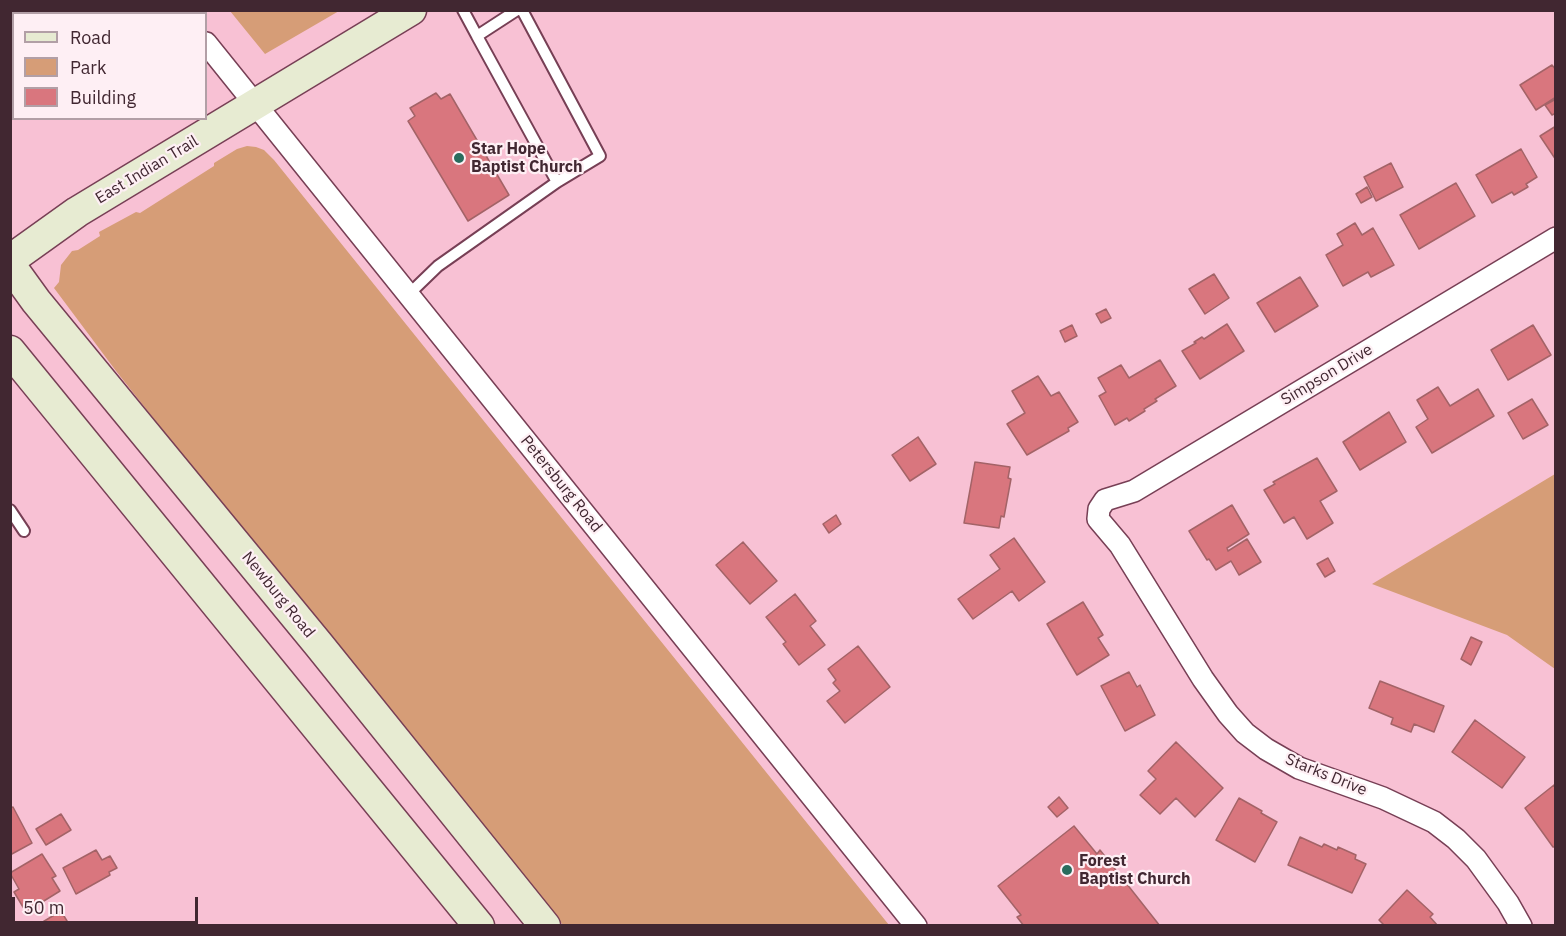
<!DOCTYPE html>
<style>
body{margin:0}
#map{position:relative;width:1566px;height:936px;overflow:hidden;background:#f8c1d4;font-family:"IBM Plex Sans",sans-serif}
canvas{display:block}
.frame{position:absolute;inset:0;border:12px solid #412731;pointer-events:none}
.legend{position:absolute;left:12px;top:12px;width:195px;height:108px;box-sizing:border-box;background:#feeff4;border:2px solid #b29fa6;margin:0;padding:8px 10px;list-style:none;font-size:18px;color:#412731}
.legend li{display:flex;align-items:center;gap:12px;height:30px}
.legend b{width:30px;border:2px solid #b29fa6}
.scale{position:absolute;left:12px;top:897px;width:186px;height:27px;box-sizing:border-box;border:3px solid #412731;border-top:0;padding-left:8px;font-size:18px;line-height:21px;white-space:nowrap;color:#412731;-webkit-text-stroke:4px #feeff4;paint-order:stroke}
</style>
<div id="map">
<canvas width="1566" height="936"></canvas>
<div class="frame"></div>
<ul class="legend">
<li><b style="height:8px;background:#e7ebd2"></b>Road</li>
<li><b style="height:16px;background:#d69d77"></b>Park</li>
<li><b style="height:16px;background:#d9767e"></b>Building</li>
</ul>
<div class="scale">50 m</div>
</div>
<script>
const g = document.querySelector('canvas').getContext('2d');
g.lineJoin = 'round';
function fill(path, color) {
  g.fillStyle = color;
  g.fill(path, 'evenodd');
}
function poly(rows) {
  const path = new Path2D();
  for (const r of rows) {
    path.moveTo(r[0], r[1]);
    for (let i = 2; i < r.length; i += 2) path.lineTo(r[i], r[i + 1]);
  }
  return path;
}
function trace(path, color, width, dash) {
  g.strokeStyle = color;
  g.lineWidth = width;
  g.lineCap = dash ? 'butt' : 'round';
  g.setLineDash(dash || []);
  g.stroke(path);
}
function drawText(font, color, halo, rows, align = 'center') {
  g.font = font + ' "IBM Plex Sans",sans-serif';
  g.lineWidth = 4.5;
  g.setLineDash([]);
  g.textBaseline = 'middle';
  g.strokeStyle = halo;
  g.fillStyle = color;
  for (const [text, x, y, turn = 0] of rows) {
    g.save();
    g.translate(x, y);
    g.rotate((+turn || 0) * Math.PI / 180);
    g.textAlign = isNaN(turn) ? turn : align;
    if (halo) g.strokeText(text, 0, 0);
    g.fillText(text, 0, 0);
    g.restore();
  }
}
const green = poly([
 [230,11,339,11,265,54],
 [247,146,256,147,264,150,274,160,889,925,563,925,169,438,116,371,54,288,59,282,61,265,72,251,78,250,100,236,99,232,136,212,140,213,214,166,214,163,237,149],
 [1555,474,1555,669,1507,635,1372,584]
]);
const building = poly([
 [1552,65,1556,70,1556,97,1536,110,1520,85,1552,65],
 [436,93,441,99,450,94,509,195,468,221,408,121,415,116,410,108,436,93],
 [1556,99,1556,113,1552,115,1545,105,1556,99],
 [1556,126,1556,160,1540,136,1556,126],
 [1521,149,1537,177,1526,184,1528,187,1514,195,1512,192,1492,203,1476,175,1521,149],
 [1391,163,1403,187,1376,201,1364,177,1391,163],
 [1456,183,1475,216,1419,249,1400,215,1456,183],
 [1367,187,1372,197,1361,203,1356,194,1367,187],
 [1355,223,1362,235,1373,228,1394,265,1371,277,1368,272,1343,286,1326,255,1343,245,1337,234,1355,223],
 [1214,274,1229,298,1205,314,1189,289,1214,274],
 [1300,277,1318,306,1275,332,1257,303,1300,277],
 [1106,309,1111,318,1101,323,1096,314,1106,309],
 [1227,324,1244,351,1200,379,1182,351,1196,343,1194,342,1202,337,1204,339,1227,324],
 [1072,325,1077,336,1065,342,1060,331,1072,325],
 [1533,325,1551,355,1508,380,1491,350,1533,325],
 [1160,360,1176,386,1155,399,1157,401,1144,409,1145,411,1129,421,1127,418,1115,425,1099,396,1106,392,1098,378,1121,365,1129,378,1160,360],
 [1038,376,1051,396,1059,392,1078,422,1068,428,1069,431,1027,455,1007,424,1025,413,1012,391,1038,376],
 [1438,387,1450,406,1478,389,1494,416,1432,453,1416,427,1428,419,1417,400,1438,387],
 [1532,399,1548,425,1523,439,1508,413,1532,399],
 [1389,412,1406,442,1360,470,1343,442,1389,412],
 [918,437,936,464,910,481,892,455,918,437],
 [1317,458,1337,491,1320,501,1333,523,1307,539,1294,517,1284,523,1264,490,1275,484,1273,482,1317,458],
 [975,462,1010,467,1008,478,1011,479,1004,517,1001,516,999,528,964,523,975,462],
 [1232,505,1249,534,1227,548,1228,551,1247,539,1261,562,1239,575,1231,561,1216,570,1209,559,1207,560,1189,531,1232,505],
 [836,515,841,524,829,533,823,524,836,515],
 [1014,538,1045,582,1019,601,1012,591,973,619,958,599,1000,569,990,555,1014,538],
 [743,542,777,581,750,604,716,565,743,542],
 [1328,558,1335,571,1325,577,1317,564,1328,558],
 [795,594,816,621,810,626,825,645,799,665,783,644,786,642,766,617,795,594],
 [1083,602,1103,635,1098,638,1109,655,1077,675,1047,624,1083,602],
 [1471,637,1482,642,1471,665,1461,659,1471,637],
 [858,646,890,687,845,723,827,701,840,691,833,683,836,680,828,669,858,646],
 [1129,672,1137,687,1140,685,1155,715,1125,731,1101,686,1129,672],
 [1380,681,1444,706,1434,732,1414,724,1411,732,1391,724,1393,718,1369,708,1380,681],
 [1475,720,1525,757,1502,788,1452,752,1475,720],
 [1176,742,1223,788,1195,817,1176,798,1160,814,1140,795,1156,779,1148,771,1176,742],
 [1554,785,1556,788,1556,847,1553,847,1525,808,1554,785],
 [1059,797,1068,808,1057,817,1048,807,1059,797],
 [1239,798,1262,811,1261,813,1277,822,1255,862,1216,840,1239,798],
 [13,807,32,843,10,855,10,808,13,807],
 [61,814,71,830,46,845,36,829,61,814],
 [1074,826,1097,854,1100,850,1160,926,1024,926,1017,917,1021,915,998,886,1074,826],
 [1300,837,1322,847,1324,844,1337,850,1338,847,1356,855,1355,859,1366,864,1352,893,1288,865,1300,837],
 [96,850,102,860,110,856,117,868,109,872,110,875,76,894,63,868,96,850],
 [42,854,56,876,52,878,60,891,26,912,14,892,19,889,10,873,42,854],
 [1407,890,1433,914,1430,917,1438,926,1385,926,1379,920,1407,890],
 [61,911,70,926,36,926,61,911]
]);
const service = poly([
 [463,10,477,36],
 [517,10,477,36,557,182],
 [408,295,438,266,557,182,600,156,522,10],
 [10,510,24,531]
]);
const minor = poly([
 [179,10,182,14],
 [206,43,916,926],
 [1521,926,1508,903,1476,859,1456,839,1434,822,1383,798,1299,768,1266,749,1245,733,1228,714,1203,679,1120,545,1098,519,1099,509,1105,500,1134,491,1556,238]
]);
const secondary = poly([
 [10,260,77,212,411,10],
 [10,265,36,301,319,645,545,926],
 [10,351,479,926]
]);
const markers = [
 [459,158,6,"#296c5d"],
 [1067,870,6,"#296c5d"]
];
const poiNames = [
 ["Star Hope",471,149],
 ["Baptist Church",471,167],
 ["Forest",1079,861],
 ["Baptist Church",1079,879]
];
const streetNames = [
 ["East Indian Trail",147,170,-31],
 ["Simpson Drive",1327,375,-31],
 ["Petersburg Road",561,484,51],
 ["Newburg Road",278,595,51],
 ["Starks Drive",1326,775,22]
];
fill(green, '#d69d77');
fill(building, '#d9767e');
trace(building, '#a36367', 1.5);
trace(service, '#773f55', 14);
trace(minor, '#773f55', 24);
trace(secondary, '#773f55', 33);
trace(service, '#fff', 10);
trace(minor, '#fff', 21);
trace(secondary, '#e7ebd2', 30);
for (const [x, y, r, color] of markers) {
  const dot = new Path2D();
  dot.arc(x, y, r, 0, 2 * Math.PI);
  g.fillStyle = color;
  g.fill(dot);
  trace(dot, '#feeff4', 2);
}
drawText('bold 16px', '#412731', '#feeff4', poiNames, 'left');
drawText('16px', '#412731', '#feeff4', streetNames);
</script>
